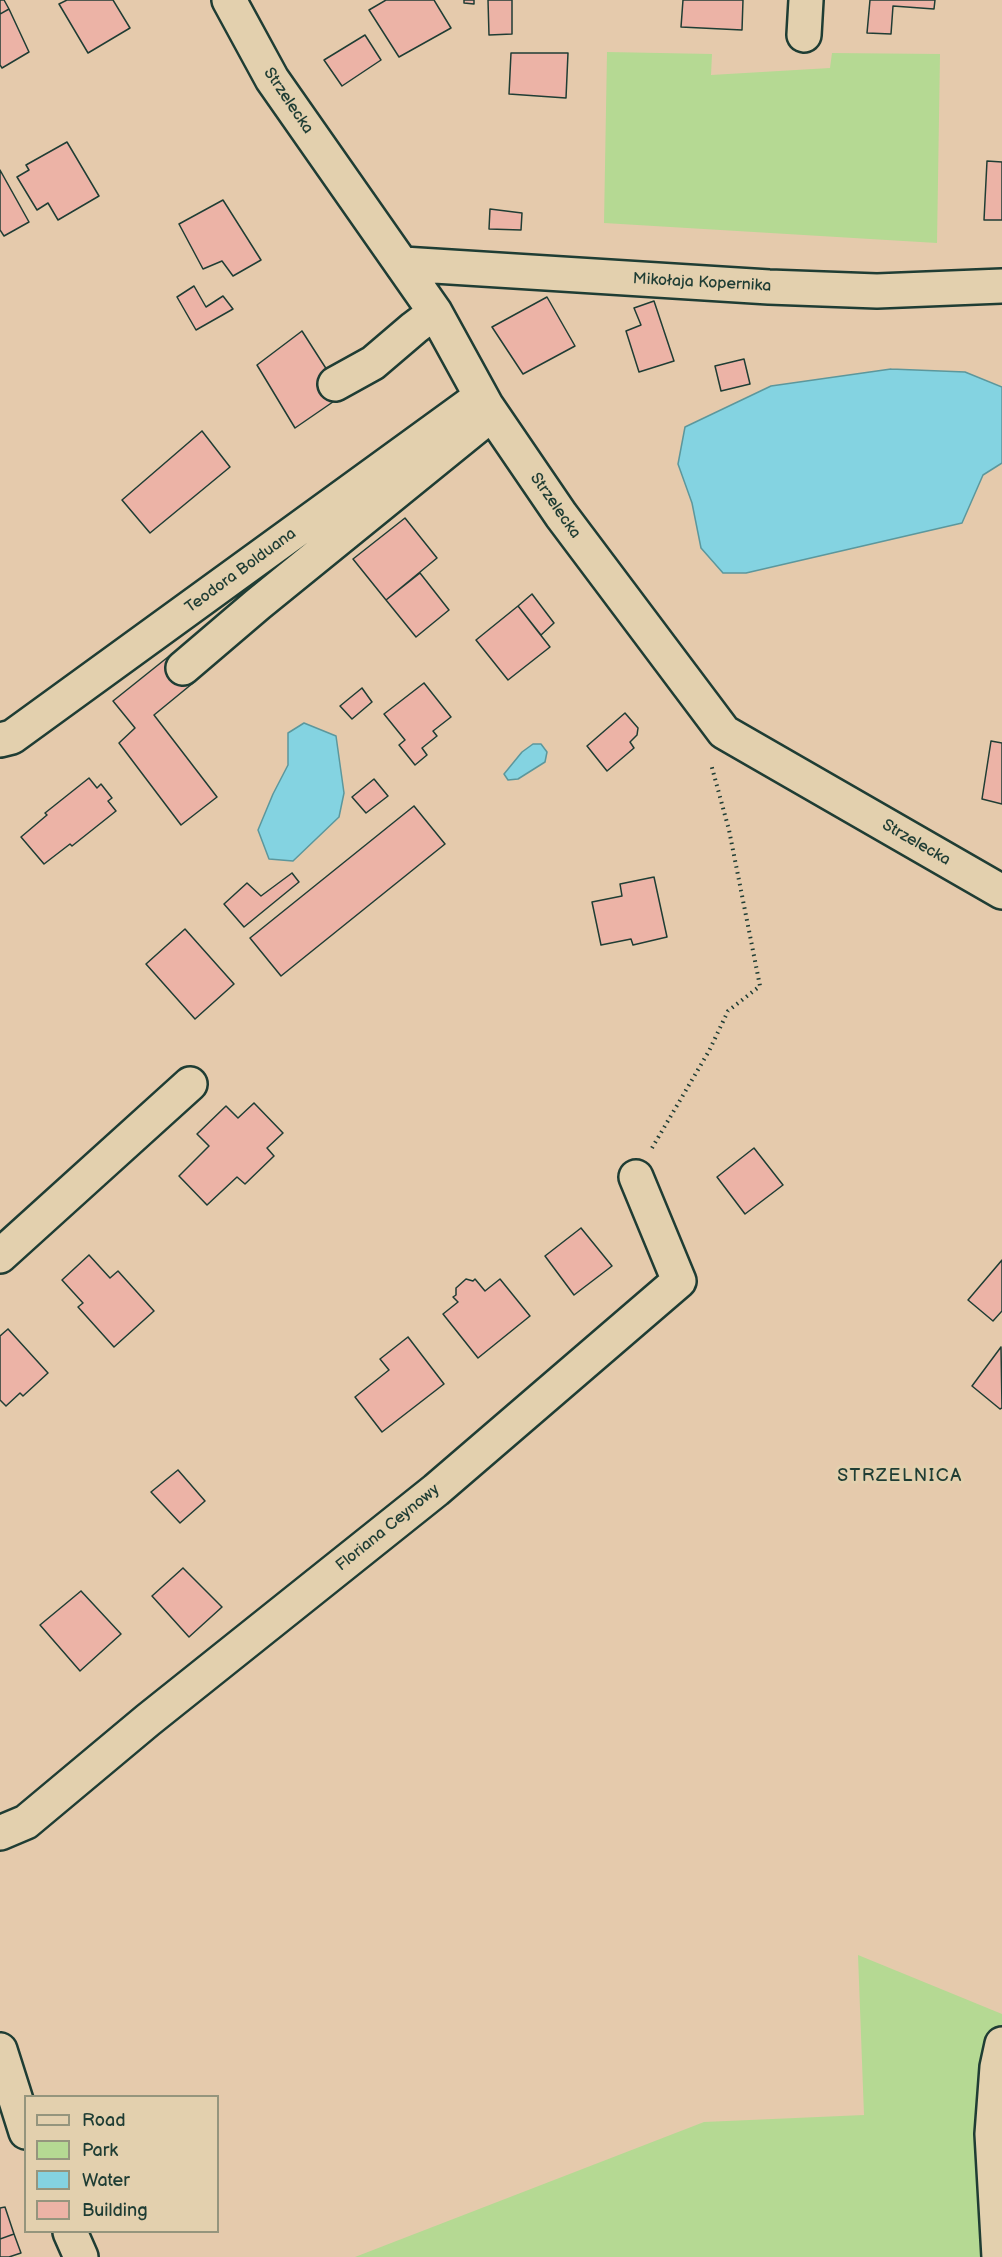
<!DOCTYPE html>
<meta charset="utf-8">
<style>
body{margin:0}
#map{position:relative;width:1002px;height:2257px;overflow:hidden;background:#e5caac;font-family:"Balsamiq Sans",sans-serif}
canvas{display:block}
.legend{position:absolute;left:24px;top:2095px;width:195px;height:138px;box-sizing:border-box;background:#e3d0ae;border:2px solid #95957d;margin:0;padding:8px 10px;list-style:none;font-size:18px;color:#1f3d34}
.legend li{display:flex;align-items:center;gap:12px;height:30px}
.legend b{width:30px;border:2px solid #95957d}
</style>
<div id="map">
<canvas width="1002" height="2257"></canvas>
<ul class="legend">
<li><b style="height:8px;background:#e3d0ae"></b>Road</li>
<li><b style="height:16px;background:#b5d993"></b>Park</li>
<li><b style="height:16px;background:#84d3e1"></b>Water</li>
<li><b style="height:16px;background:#ecb3a6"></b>Building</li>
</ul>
</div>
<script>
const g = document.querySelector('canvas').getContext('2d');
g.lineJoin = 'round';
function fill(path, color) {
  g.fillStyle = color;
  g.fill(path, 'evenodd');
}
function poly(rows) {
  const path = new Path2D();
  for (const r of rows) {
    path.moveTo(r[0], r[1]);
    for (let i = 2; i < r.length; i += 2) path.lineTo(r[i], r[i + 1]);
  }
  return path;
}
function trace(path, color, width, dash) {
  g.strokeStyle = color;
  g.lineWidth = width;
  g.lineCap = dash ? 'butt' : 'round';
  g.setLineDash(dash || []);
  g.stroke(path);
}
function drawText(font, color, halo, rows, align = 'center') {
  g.font = font + ' "Balsamiq Sans",sans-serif';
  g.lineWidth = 6;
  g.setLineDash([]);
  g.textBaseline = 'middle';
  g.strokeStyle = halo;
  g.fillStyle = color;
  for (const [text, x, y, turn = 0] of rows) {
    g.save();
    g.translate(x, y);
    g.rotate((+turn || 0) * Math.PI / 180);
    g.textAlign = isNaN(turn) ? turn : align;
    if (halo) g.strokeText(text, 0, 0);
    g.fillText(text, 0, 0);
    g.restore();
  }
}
const green = poly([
 [607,52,712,54,711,75,830,68,832,53,940,54,937,243,604,223],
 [858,1955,1002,2014,1002,2257,355,2257,704,2122,864,2115]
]);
const water = poly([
 [891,369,965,372,1002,387,1002,463,983,475,962,523,746,573,723,573,701,548,692,503,678,464,685,427,771,386,891,369],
 [304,723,336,736,344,793,339,817,293,861,269,859,258,830,273,794,288,765,288,733,304,723],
 [533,744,541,744,547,752,545,762,518,779,508,780,504,774,522,752,533,744]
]);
const building = poly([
 [0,0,4,0,9,9,0,14,0,0],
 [67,0,113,0,130,28,88,53,59,4,67,0],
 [386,0,434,0,451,28,399,57,369,10,386,0],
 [464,0,474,0,474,4,464,3,464,0],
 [488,0,512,0,512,34,489,35,488,0],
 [683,0,743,0,742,30,681,27,683,0],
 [870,0,935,0,934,9,893,6,891,34,867,33,870,0],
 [9,9,29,52,2,68,0,65,0,14,9,9],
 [365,35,381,60,342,86,324,60,365,35],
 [511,53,568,53,566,98,509,94,511,53],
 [67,142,99,196,58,220,48,203,37,210,17,177,29,170,26,165,67,142],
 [987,161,1002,162,1002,220,984,220,987,161],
 [0,170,29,222,4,236,0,230,0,170],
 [223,200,261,260,233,276,222,261,203,269,179,224,223,200],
 [490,209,522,213,521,230,489,229,490,209],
 [194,286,206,307,223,296,233,309,196,330,177,297,194,286],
 [547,297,575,346,523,374,492,327,547,297],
 [654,301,674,361,639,372,626,331,641,325,634,308,654,301],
 [302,331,343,395,295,428,257,365,302,331],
 [744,359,750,384,721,391,715,366,744,359],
 [202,431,230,467,150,533,122,500,202,431],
 [405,518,437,558,386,600,353,559,405,518],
 [420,573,449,610,416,637,386,600,420,573],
 [532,594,554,623,541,635,518,606,532,594],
 [518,606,550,647,508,680,476,640,518,606],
 [173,653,193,683,154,715,217,797,181,825,119,743,135,728,113,701,173,653],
 [424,683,451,717,433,731,437,736,422,748,427,755,415,765,399,745,405,740,384,714,424,683],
 [362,688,372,702,352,719,340,706,362,688],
 [625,713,638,728,637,735,630,742,634,748,607,771,587,746,625,713],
 [991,741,1002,743,1002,804,982,799,991,741],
 [89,778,97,788,101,784,112,798,108,801,116,811,72,846,70,844,44,864,21,837,47,815,45,813,89,778],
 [374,779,388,796,366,813,352,797,374,779],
 [414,806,445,844,281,976,250,938,414,806],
 [292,873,299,882,244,927,224,904,247,883,261,896,292,873],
 [654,877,667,937,633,945,631,939,601,945,592,902,622,896,620,884,654,877],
 [185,929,234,984,195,1019,146,964,185,929],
 [254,1103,283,1133,267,1148,274,1156,245,1184,237,1177,207,1205,179,1176,209,1146,197,1134,226,1106,238,1118,254,1103],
 [754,1148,783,1185,745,1214,717,1177,754,1148],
 [581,1228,612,1266,574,1295,545,1256,581,1228],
 [89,1255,110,1278,118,1271,154,1311,114,1347,78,1307,83,1303,62,1280,89,1255],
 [1002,1260,1002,1311,993,1321,968,1300,1002,1260],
 [466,1279,473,1281,475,1279,485,1291,500,1279,530,1316,478,1358,443,1314,458,1302,453,1297,456,1295,456,1288,466,1279],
 [8,1329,48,1373,23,1396,20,1393,6,1406,0,1400,0,1336,8,1329],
 [408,1337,444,1384,382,1432,355,1397,389,1370,380,1359,408,1337],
 [1001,1347,1002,1408,1000,1409,972,1386,1001,1347],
 [178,1470,205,1501,180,1523,151,1492,178,1470],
 [183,1568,222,1607,189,1637,152,1596,183,1568],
 [81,1591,121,1634,80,1671,40,1625,81,1591],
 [5,2207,14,2234,0,2239,0,2208,5,2207],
 [14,2234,21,2253,9,2257,0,2257,0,2239,14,2234]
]);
const path = poly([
 [652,1148,709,1051,728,1011,760,986,729,830,711,764]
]);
const minor = poly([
 [229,0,272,79,435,312,486,405,561,515,724,732,1002,892],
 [804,35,806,0],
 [403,264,769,287,877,291,1002,286],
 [335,384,373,363,414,328,435,312],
 [183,668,258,604,492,414],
 [0,740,12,737,480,397],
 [0,1256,190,1084],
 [0,1833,26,1822,148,1720,436,1490,679,1281,636,1177],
 [0,2050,26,2132],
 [70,2232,81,2257],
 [999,2257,992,2134,997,2067,1002,2044]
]);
const streetNames = [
 ["Strzelecka",288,101,56],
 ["Mikołaja Kopernika",702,283,3],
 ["Strzelecka",555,506,55],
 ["Teodora Bolduana",241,571,-36],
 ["Strzelecka",916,843,30],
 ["Floriana Ceynowy",388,1528,-39]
];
const neighbourhoodNames = [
 ["STRZELNICA",900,1476]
];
fill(green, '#b5d993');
fill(water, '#84d3e1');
trace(water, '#5c979c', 1.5);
fill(building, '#ecb3a6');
trace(building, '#1f3d34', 1.5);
trace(minor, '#1f3d34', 38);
trace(path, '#1f3d34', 4, [1.5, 4.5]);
trace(minor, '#e3d0ae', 33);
drawText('16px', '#1f3d34', '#e3d0ae', streetNames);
g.letterSpacing = '1.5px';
drawText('18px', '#1f3d34', '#e3d0ae', neighbourhoodNames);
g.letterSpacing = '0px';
</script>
